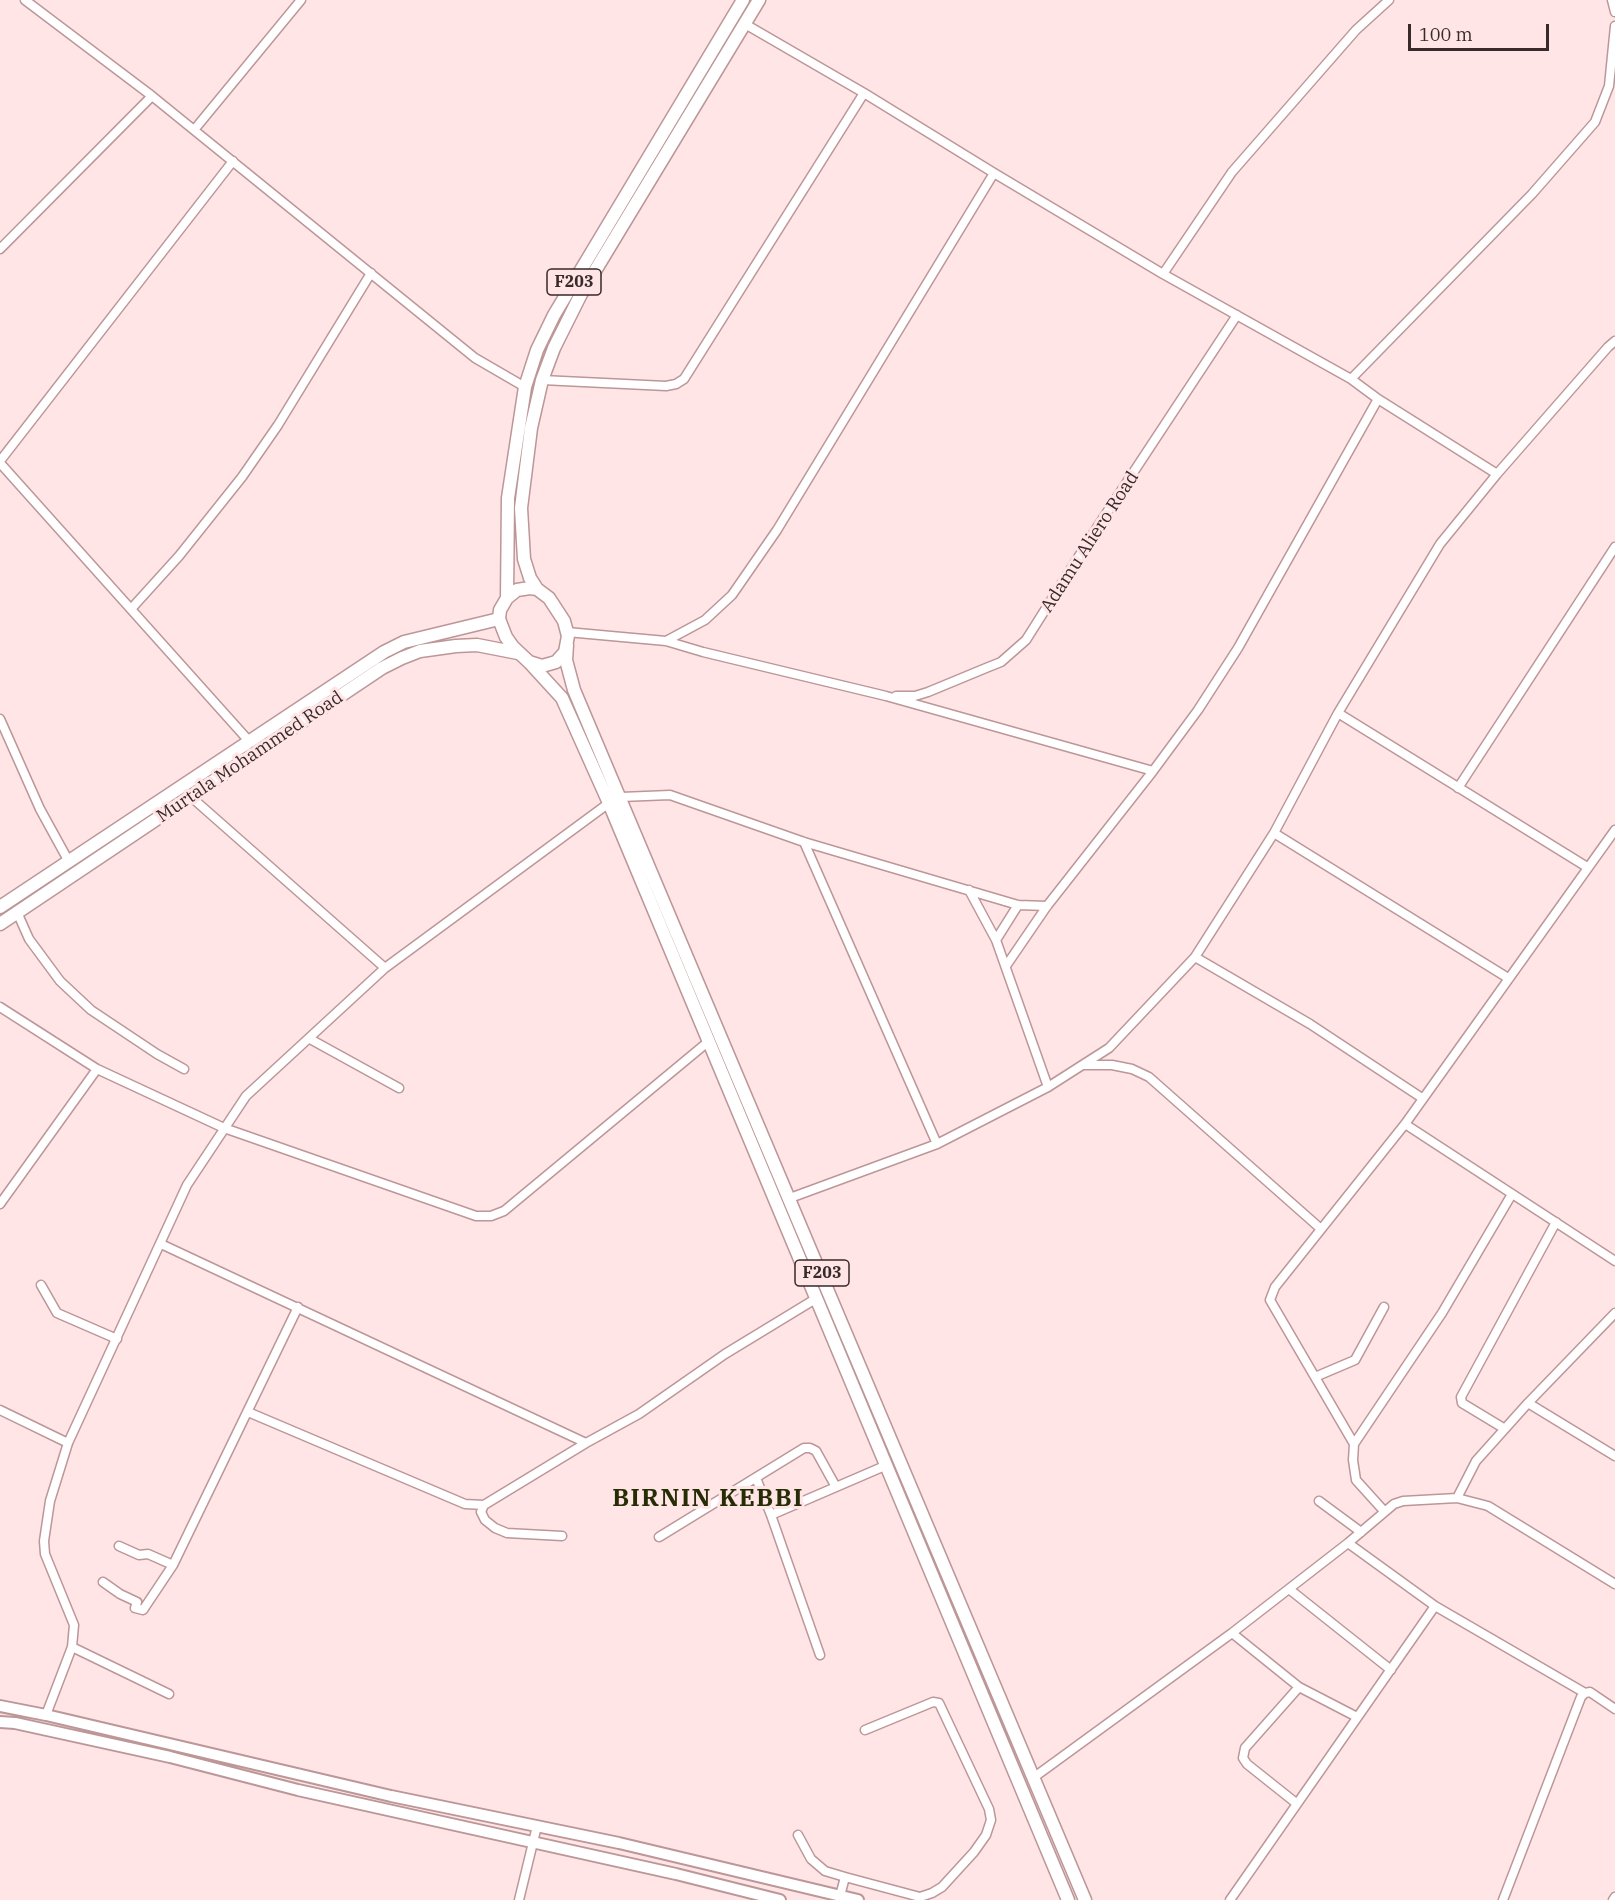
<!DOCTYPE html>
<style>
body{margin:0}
#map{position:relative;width:1615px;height:1900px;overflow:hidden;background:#ffe5e6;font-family:"IBM Plex Serif",serif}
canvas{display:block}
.scale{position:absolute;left:1408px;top:24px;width:141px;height:27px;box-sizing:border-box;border:3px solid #38292a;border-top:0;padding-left:8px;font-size:18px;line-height:21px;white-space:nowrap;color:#38292a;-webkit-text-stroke:4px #ffe5e6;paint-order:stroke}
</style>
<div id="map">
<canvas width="1615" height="1900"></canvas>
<div class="scale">100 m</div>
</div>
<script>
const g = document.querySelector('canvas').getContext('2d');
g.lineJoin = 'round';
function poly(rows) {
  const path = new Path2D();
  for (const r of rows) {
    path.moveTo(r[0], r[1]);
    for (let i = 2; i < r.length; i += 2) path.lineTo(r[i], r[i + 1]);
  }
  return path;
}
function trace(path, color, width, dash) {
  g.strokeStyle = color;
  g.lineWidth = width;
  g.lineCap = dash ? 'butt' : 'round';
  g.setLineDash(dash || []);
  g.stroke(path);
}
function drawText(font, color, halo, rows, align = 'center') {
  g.font = font + ' "IBM Plex Serif",serif';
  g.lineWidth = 6;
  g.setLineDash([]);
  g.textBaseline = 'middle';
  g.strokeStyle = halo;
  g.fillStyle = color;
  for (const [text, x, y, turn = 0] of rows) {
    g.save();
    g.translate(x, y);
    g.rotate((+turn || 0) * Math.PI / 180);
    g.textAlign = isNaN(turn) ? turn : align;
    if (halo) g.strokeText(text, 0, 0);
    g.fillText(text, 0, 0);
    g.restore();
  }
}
const minor = poly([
 [25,0,152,96,475,358,525,387],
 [1612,0,1615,12],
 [745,24,864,93,994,173,1163,274,1351,379,1378,399,1497,474],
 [194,130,301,0],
 [0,249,152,96],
 [1163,274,1232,172,1356,30,1389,0],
 [1351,379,1532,194,1595,122,1609,86,1615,26],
 [542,380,666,386,676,384,684,379,864,93],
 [0,461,233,161],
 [0,463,249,741],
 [131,609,179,556,242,477,278,425,371,273],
 [567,632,666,641,703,652,886,696,1153,771],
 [666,641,705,620,732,595,777,530,994,173],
 [896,696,915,696,928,692,986,668,1001,662,1026,640,1098,526,1237,315],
 [1338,713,1587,867],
 [0,719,40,809,68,860],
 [1458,788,1615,547],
 [190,796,385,968],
 [621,797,670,795,804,842,1018,905,1047,906],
 [1274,833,1508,978],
 [804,842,937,1144],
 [969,890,996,940,1048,1087],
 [17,912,29,939,60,981,91,1010,157,1054,184,1069],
 [996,940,1018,905],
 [1195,957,1310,1024,1422,1098],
 [1006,966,1047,906,1153,771,1198,710,1238,648,1378,399],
 [0,1007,97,1069,224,1128,476,1216,491,1216,504,1211,709,1041],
 [310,1039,399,1088],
 [1084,1065,1112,1065,1132,1069,1149,1077,1321,1229],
 [1405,1124,1615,1261],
 [790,1198,937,1144,1048,1087,1109,1048,1195,957,1274,833,1338,713,1440,544,1497,474,1608,347,1615,341],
 [0,1204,97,1069],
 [161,1244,586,1443],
 [41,1285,57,1313,117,1339],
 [1315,1377,1355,1360,1384,1307],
 [1528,1403,1615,1456],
 [0,1410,68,1443],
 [248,1412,465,1504,484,1505,586,1443,639,1414,725,1354,817,1298],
 [1505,1429,1462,1403,1461,1397,1556,1222],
 [1354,1444,1270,1300,1275,1287,1405,1124,1615,830],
 [756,1478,771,1515],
 [1457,1498,1476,1461,1528,1403,1615,1313],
 [1319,1501,1361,1532],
 [484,1505,481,1512,485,1520,495,1528,507,1533,562,1536],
 [1384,1511,1356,1480,1353,1460,1354,1444,1442,1313,1512,1194],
 [659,1537,804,1448,810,1448,816,1451,836,1487],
 [1348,1543,1435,1606,1585,1693,1590,1692,1615,1709],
 [119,1546,139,1555,148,1554,173,1565],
 [103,1582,120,1594,137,1602,135,1608,143,1610,173,1565,298,1307],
 [1289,1589,1391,1670],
 [1232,1633,1299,1687,1357,1717],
 [72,1647,169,1694],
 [820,1655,771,1515,887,1465],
 [46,1715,72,1647,74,1625,45,1554,44,1541,50,1501,68,1443,187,1185,246,1096,385,968,609,803],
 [1033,1778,1232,1633,1348,1543,1394,1504,1403,1501,1457,1498,1488,1506,1615,1584],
 [1296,1803,1247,1764,1243,1758,1245,1748,1299,1687],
 [798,1835,811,1859,825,1871,845,1877],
 [840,1896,845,1877,920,1897,932,1893,942,1887,974,1852,986,1835,991,1820,989,1809,939,1703,933,1702,865,1730],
 [519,1900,537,1826],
 [1230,1900,1435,1606],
 [1503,1900,1581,1697,1585,1693],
 [1613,1900,1615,1897]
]);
const tertiary = poly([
 [0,1706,46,1715,391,1796,619,1843,858,1900],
 [0,1722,15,1723,170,1757,298,1790,676,1874,780,1900]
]);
const secondary = poly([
 [0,907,384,652,404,642,499,619],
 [0,924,382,668,402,658,420,651,456,646,477,645,518,653]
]);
const primary = poly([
 [537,589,530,578,524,559,521,508,531,428,542,380,554,348,581,294,759,0],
 [507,598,517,590,530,588,537,589,549,598,564,621,568,636,565,652,556,662,542,666,529,662,513,647,506,637,499,619,500,610,507,598,508,498,525,387,537,350,554,315,743,0],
 [567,645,566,660,574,690,1085,1900],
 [529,662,562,698,609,803,1068,1900]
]);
const shields = [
 [574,282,54],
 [822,1273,54]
];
const shieldNames = [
 ["F203",574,282],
 ["F203",822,1273]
];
const streetNames = [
 ["Adamu Aliero Road",1090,542,-57],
 ["Murtala Mohammed Road",250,757,-34]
];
const districtNames = [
 ["BIRNIN KEBBI",708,1499]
];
trace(minor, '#bd9698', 11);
trace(tertiary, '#bd9698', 14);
trace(secondary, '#bd9698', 15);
trace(primary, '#bd9698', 15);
trace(minor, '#fff', 8);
trace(tertiary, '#fff', 10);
trace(secondary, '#fff', 12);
trace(primary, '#fff', 12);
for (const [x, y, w] of shields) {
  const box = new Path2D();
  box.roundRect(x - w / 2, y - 13, w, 26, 4.5);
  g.fillStyle = '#ffe5e6';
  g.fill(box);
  trace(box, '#38292a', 1.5);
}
drawText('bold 16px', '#38292a', null, shieldNames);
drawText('18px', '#38292a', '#ffe5e6', streetNames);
g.letterSpacing = '1.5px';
drawText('bold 24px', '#262d05', '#ffe5e6', districtNames);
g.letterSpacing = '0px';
</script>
